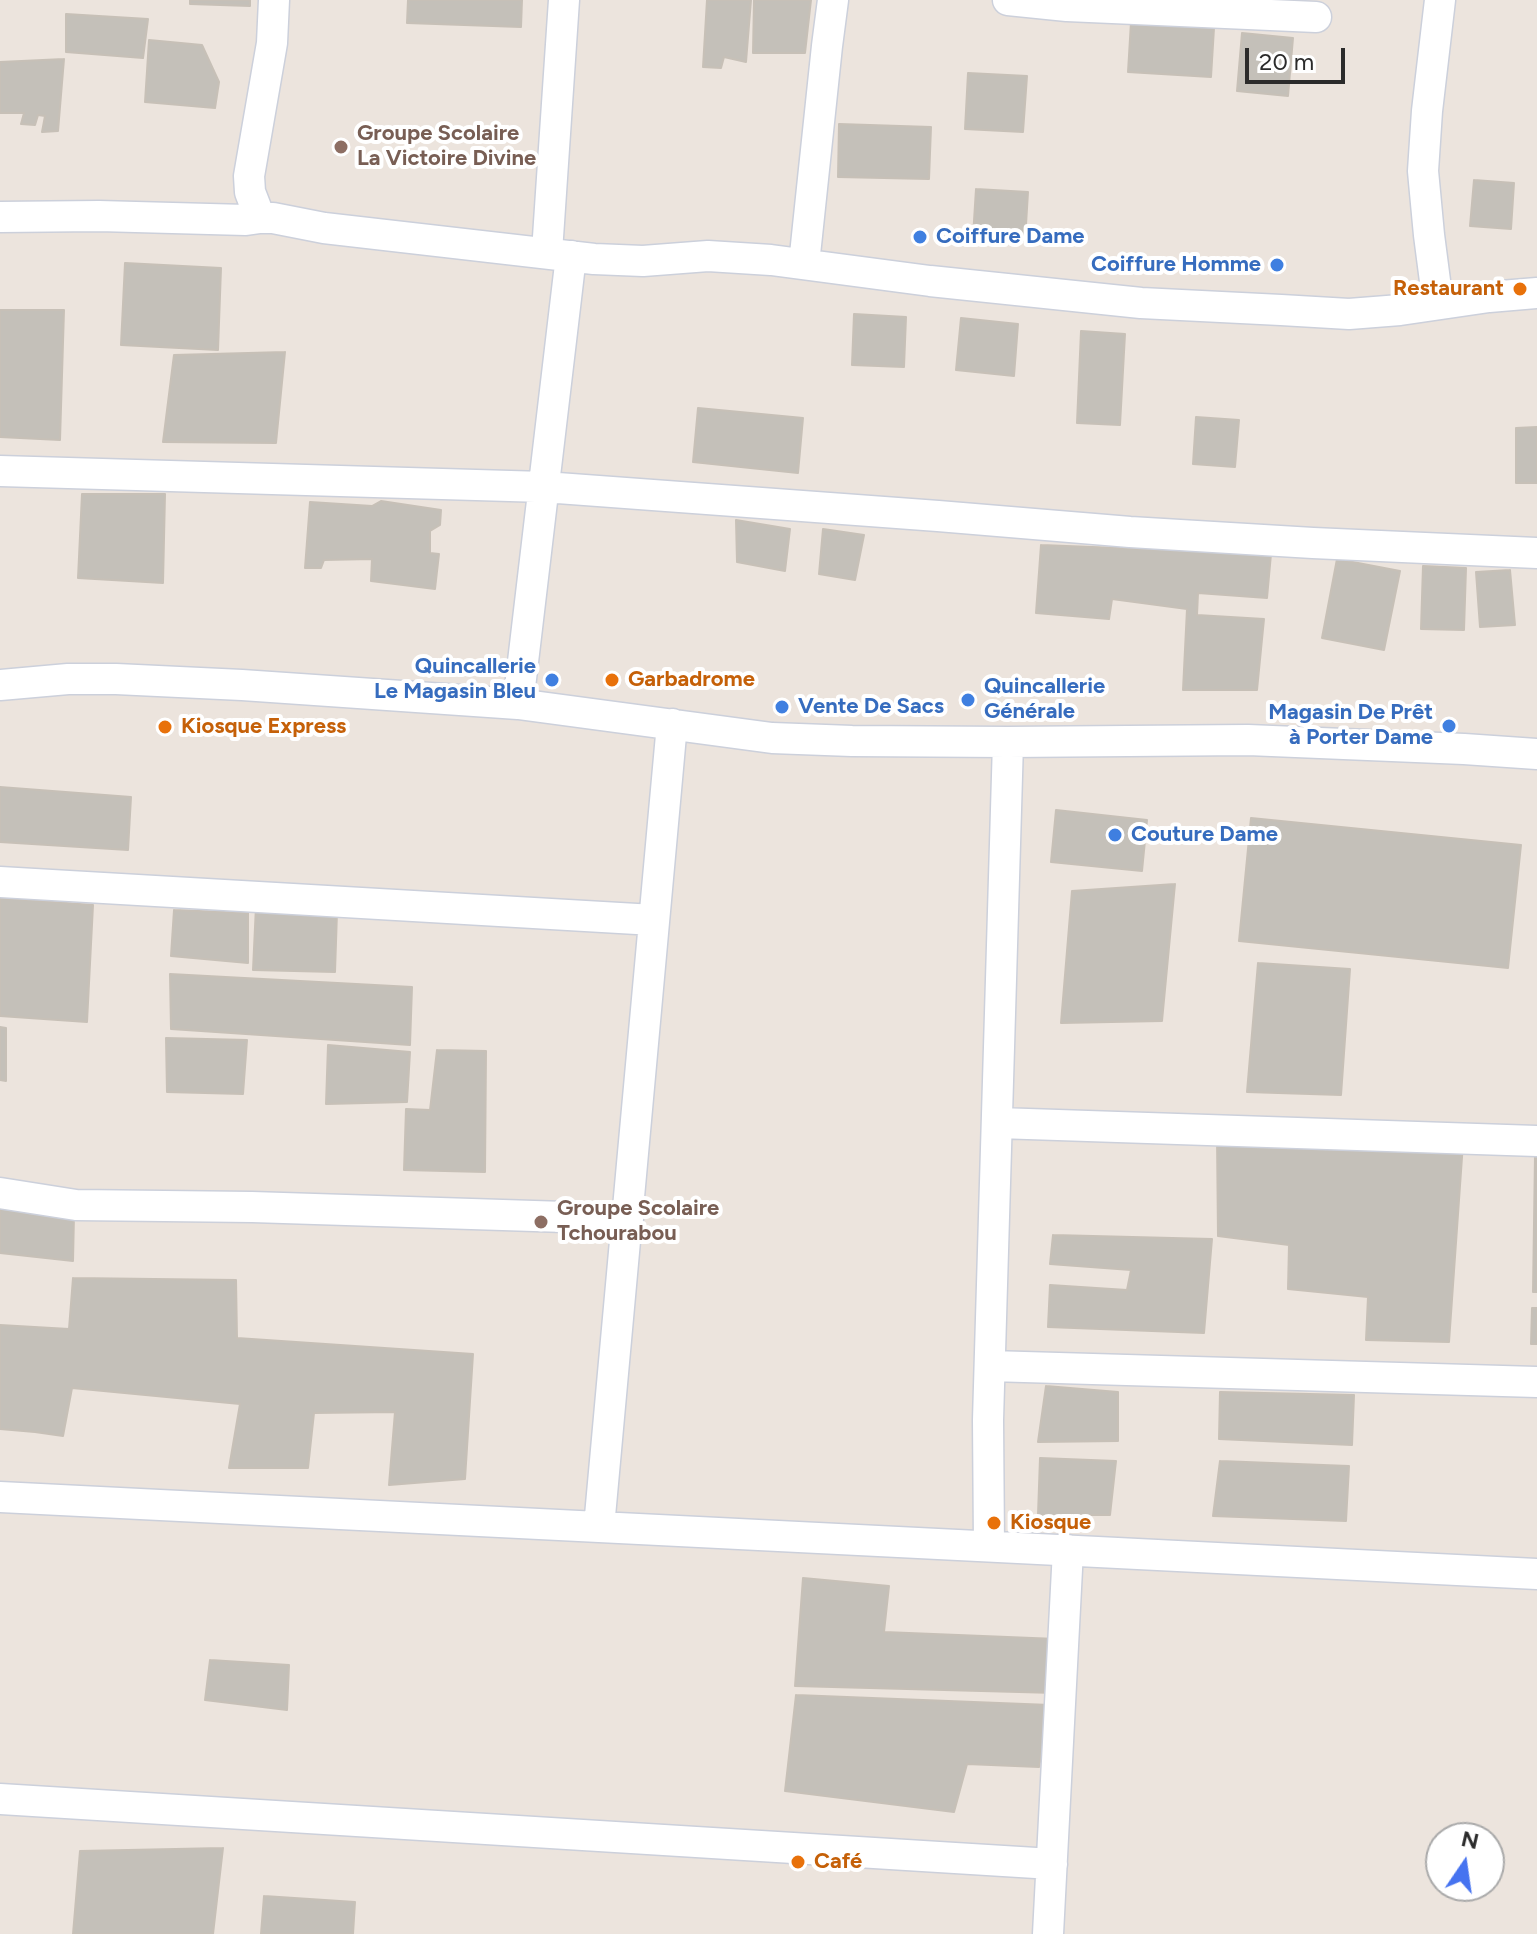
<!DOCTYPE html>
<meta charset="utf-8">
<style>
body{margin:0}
#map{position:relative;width:1537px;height:1934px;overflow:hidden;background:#ece4dd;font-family:Figtree,sans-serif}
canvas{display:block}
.north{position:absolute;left:1425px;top:1822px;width:80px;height:80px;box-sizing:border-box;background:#fff;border:2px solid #aaa;border-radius:50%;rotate:13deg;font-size:22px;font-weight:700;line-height:32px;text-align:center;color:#2b2b2b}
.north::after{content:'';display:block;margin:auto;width:28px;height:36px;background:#4673f0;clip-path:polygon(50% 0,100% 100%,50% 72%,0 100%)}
.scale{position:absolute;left:1245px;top:48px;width:100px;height:36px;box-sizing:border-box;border:4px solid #2b2b2b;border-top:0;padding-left:10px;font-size:24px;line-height:28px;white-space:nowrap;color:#2b2b2b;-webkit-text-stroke:6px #fff;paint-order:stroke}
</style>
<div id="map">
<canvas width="1537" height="1934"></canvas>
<div class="north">N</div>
<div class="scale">20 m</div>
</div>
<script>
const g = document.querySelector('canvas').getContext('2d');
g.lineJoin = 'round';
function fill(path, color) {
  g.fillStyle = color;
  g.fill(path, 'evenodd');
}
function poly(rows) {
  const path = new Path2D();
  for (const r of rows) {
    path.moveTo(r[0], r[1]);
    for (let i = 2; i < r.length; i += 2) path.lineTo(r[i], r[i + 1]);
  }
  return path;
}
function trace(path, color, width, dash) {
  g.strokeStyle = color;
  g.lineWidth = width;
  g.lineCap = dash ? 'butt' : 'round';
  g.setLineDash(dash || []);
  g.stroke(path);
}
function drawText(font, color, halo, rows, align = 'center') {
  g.font = font + ' Figtree,sans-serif';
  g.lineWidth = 8;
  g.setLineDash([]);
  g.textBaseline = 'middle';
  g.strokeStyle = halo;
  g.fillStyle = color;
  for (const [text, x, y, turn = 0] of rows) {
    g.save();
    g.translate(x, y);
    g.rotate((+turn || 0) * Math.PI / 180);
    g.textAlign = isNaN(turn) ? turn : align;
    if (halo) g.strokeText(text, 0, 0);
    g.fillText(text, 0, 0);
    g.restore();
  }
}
const building = poly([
 [190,0,250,0,250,6,190,4,190,0],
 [408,0,522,0,521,27,407,23,408,0],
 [707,0,751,0,746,62,724,57,721,68,703,67,707,0],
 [754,0,811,0,805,53,753,53,754,0],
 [66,14,148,19,143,58,66,52,66,14],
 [1131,22,1214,28,1211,77,1128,72,1131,22],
 [1242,33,1293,38,1288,96,1237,91,1242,33],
 [149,40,202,45,219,82,215,108,145,102,149,40],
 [64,59,58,131,42,132,45,116,38,115,35,125,21,124,24,113,0,113,0,62,64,59],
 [968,73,1027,76,1023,132,965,129,968,73],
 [839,124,931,127,929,179,838,177,839,124],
 [1474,180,1514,183,1511,229,1470,226,1474,180],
 [976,189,1028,192,1025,241,973,237,976,189],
 [125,263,221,268,218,350,121,345,125,263],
 [0,310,64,310,60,440,0,437,0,310],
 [854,314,906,317,904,367,852,365,854,314],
 [961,318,1018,324,1014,376,956,370,961,318],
 [1081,331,1125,334,1120,425,1077,423,1081,331],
 [285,352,276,443,163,442,174,355,285,352],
 [698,408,803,418,798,473,693,462,698,408],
 [1196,417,1239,420,1235,467,1193,464,1196,417],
 [1537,427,1537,483,1516,483,1516,428,1537,427],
 [82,494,165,494,163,583,78,578,82,494],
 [381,501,441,510,440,525,430,531,430,553,439,554,435,589,371,581,372,559,324,560,321,568,305,568,310,502,372,506,381,501],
 [736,520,790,529,785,571,737,562,736,520],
 [823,529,864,535,855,580,819,574,823,529],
 [1041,545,1271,554,1267,598,1198,593,1197,615,1264,619,1257,690,1183,690,1187,609,1112,599,1109,619,1036,613,1041,545],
 [1337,559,1400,571,1384,650,1322,638,1337,559],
 [1423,566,1466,568,1464,630,1421,629,1423,566],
 [1510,570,1515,625,1480,627,1476,572,1510,570],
 [0,787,131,797,128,850,0,842,0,787],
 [1056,810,1147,820,1142,871,1051,862,1056,810],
 [1251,818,1521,845,1508,968,1239,941,1251,818],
 [1175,884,1162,1021,1061,1023,1072,891,1175,884],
 [0,898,93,905,87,1022,0,1016,0,898],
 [256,906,337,912,335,972,253,970,256,906],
 [174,910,248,913,248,963,171,956,174,910],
 [1258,963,1350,969,1341,1095,1247,1092,1258,963],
 [170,974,412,987,410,1045,171,1029,170,974],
 [0,1027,6,1028,6,1081,0,1080,0,1027],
 [166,1038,247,1040,243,1094,167,1092,166,1038],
 [328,1045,410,1052,407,1102,326,1104,328,1045],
 [437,1050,486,1051,485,1172,404,1170,406,1109,430,1110,437,1050],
 [1217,1136,1463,1143,1449,1342,1366,1340,1368,1297,1288,1289,1289,1245,1218,1236,1217,1136],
 [1535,1155,1537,1155,1537,1292,1533,1292,1535,1155],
 [0,1208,74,1214,73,1261,0,1253,0,1208],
 [1053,1235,1212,1239,1204,1333,1048,1327,1050,1285,1127,1290,1131,1270,1050,1264,1053,1235],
 [73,1278,236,1280,237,1338,473,1354,465,1479,389,1485,395,1412,314,1413,308,1468,229,1468,240,1404,72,1388,63,1436,35,1432,0,1429,0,1325,69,1329,73,1278],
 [1532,1308,1537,1308,1537,1344,1531,1344,1532,1308],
 [1046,1386,1118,1392,1118,1441,1038,1442,1046,1386],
 [1220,1392,1354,1395,1352,1445,1219,1439,1220,1392],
 [1040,1458,1116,1461,1110,1515,1038,1515,1040,1458],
 [1220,1461,1349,1466,1346,1521,1213,1516,1220,1461],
 [803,1578,889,1586,884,1632,1057,1639,1056,1693,795,1686,803,1578],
 [210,1660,289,1665,287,1710,205,1700,210,1660],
 [796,1695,1050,1705,1039,1767,967,1764,954,1812,785,1791,796,1695],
 [223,1848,213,1934,73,1934,80,1851,223,1848],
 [264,1896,355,1902,353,1934,261,1934,264,1896]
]);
const minor = poly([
 [1008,0,1067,6,1316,17],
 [0,217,99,216,246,220,260,218,273,218,324,228,594,259,643,261,708,256,771,260,930,281,1141,303,1281,310,1349,314,1400,310,1489,297,1537,293],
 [260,218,250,192,249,176,272,43,274,0],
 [547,252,564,0],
 [804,264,827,46,833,0],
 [1438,304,1429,235,1423,171,1427,111,1440,0],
 [0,471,544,487,938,516,1130,532,1313,543,1537,553],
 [0,685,68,679,116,679,242,685,518,704,772,738,852,741,1008,742,1248,740,1464,749,1537,754],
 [518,704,571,256],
 [0,882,654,920],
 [998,1123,1537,1141],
 [0,1193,76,1205,252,1207,628,1219],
 [990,1366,1537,1382],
 [0,1497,1537,1574],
 [599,1527,672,724],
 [989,1546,988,1420,1008,742],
 [0,1799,1052,1864],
 [1048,1934,1068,1550]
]);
const markers = [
 [341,147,8,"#8d6e63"],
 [920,237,8,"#3f7fe0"],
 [1277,265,8,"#3f7fe0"],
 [1520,289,8,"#e8710a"],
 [552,680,8,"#3f7fe0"],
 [612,680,8,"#e8710a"],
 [968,700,8,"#3f7fe0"],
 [782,707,8,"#3f7fe0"],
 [1449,726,8,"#3f7fe0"],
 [165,727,8,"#e8710a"],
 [1115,835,8,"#3f7fe0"],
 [541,1222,8,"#8d6e63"],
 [994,1523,8,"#e8710a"],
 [798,1862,8,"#e8710a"]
];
const educationNames = [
 ["Groupe Scolaire",357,134],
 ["La Victoire Divine",357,159],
 ["Groupe Scolaire",557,1209],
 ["Tchourabou",557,1234]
];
const shopNames = [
 ["Coiffure Dame",936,237],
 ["Coiffure Homme",1261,265,"right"],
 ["Quincallerie",536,667,"right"],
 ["Le Magasin Bleu",536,692,"right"],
 ["Quincallerie",984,687],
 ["Générale",984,712],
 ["Vente De Sacs",798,707],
 ["Magasin De Prêt",1433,713,"right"],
 ["à Porter Dame",1433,738,"right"],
 ["Couture Dame",1131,835]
];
const foodNames = [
 ["Restaurant",1504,289,"right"],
 ["Garbadrome",628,680],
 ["Kiosque Express",181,727],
 ["Kiosque",1010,1523],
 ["Café",814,1862]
];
fill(building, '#c4c0b9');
trace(building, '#c7c0b7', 2);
trace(minor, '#ccd0db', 33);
trace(minor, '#fff', 30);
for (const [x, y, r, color] of markers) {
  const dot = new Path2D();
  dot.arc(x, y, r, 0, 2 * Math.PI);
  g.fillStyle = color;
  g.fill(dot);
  trace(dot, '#fff', 3);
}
drawText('bold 22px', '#785e54', '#fff', educationNames, 'left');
drawText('bold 22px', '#366cbe', '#fff', shopNames, 'left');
drawText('bold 22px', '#c56008', '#fff', foodNames, 'left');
</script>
